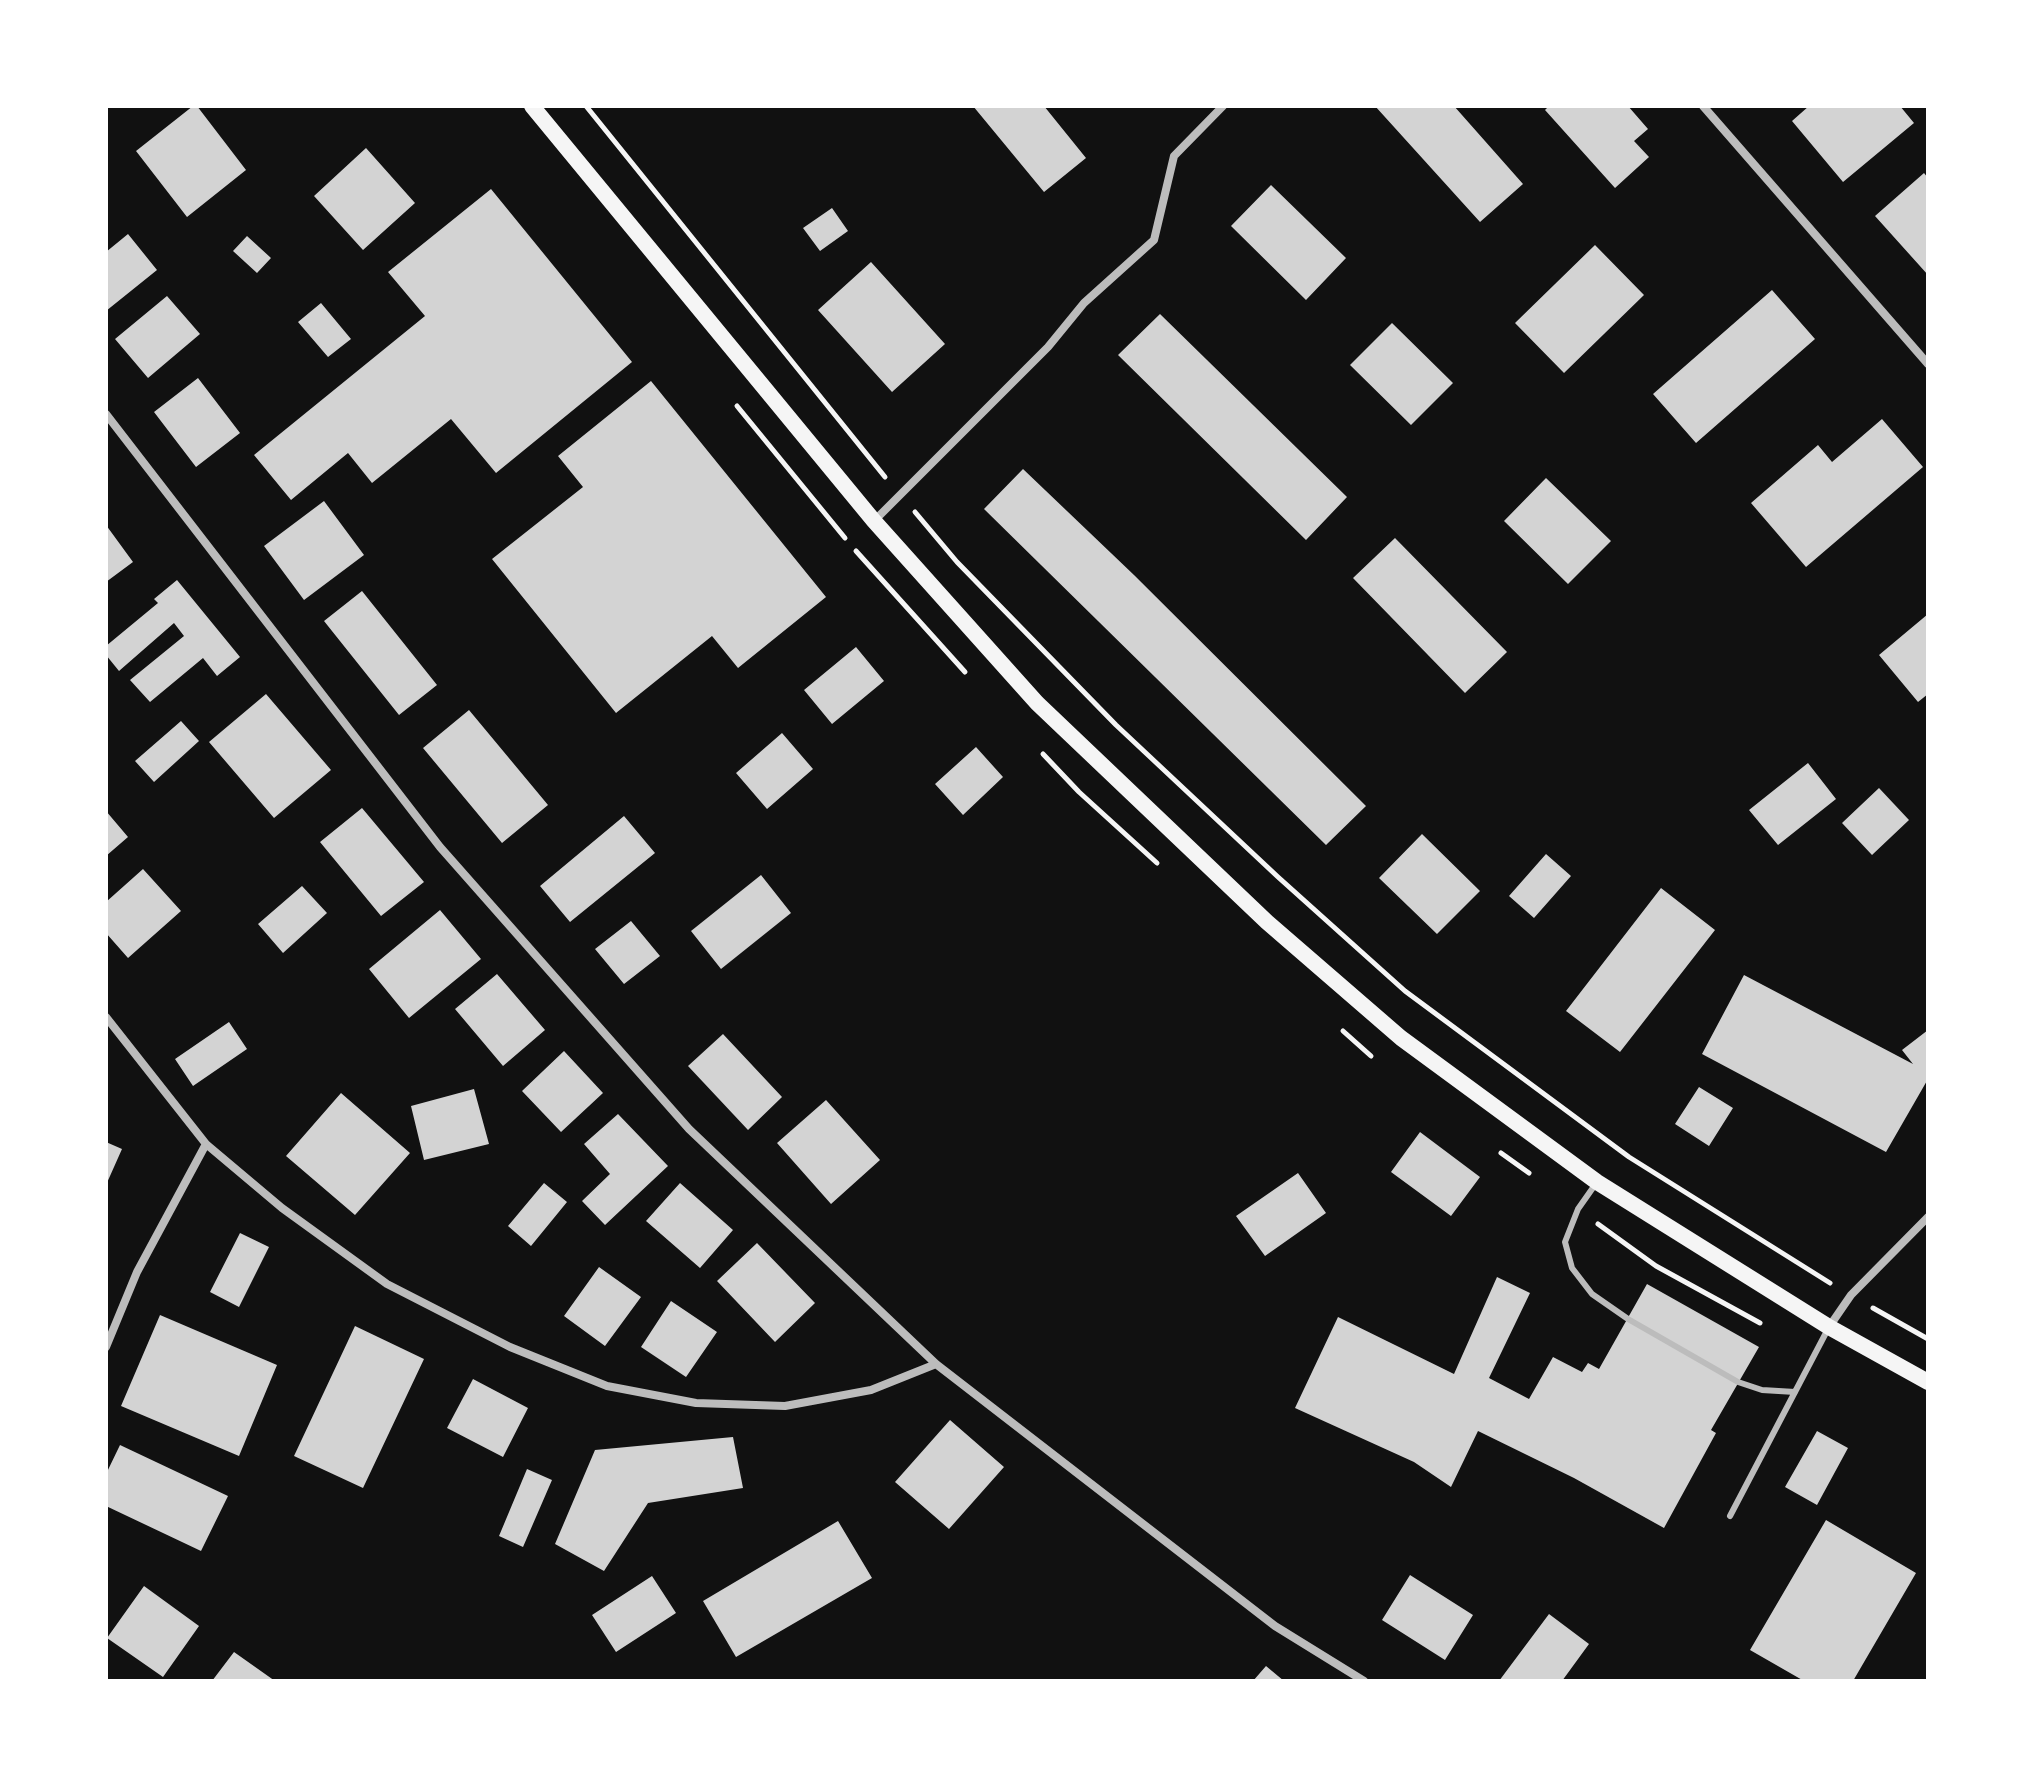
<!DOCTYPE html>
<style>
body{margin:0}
#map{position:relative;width:2034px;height:1787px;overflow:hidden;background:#111;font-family:"PT Sans",sans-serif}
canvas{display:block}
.frame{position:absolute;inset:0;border:108px solid #fff;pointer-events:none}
</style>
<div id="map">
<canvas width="2034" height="1787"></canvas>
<div class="frame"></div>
</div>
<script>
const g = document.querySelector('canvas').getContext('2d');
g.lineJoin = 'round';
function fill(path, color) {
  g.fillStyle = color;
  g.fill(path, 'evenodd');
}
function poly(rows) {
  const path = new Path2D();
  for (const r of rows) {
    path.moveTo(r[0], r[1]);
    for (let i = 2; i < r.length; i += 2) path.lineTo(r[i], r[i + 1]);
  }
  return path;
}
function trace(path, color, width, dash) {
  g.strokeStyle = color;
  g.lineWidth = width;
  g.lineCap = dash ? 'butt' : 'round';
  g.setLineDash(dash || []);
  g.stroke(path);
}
const building = poly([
 [193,106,197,106,246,170,187,217,136,151],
 [973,106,1044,106,1086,158,1044,192],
 [1375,106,1454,106,1523,184,1480,222],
 [1549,106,1628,106,1648,129,1634,141,1649,157,1615,188,1545,110],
 [1809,106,1900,106,1914,123,1843,182,1792,121],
 [366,148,415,203,363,250,314,196],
 [1924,173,1928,178,1928,275,1875,216],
 [1271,185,1346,258,1306,300,1231,226],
 [491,189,632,362,496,473,451,419,372,483,348,453,291,500,254,455,425,316,388,272],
 [832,208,848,231,820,251,803,228],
 [128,234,157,270,106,311,106,252],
 [247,236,271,258,257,273,233,251],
 [1595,245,1644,295,1564,373,1515,323],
 [871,262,945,344,892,392,818,310],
 [1772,290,1815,339,1696,443,1653,394],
 [167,296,200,334,148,378,115,339],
 [321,303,351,339,328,357,298,322],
 [1160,314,1347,497,1306,540,1118,355],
 [1392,323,1453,383,1411,425,1350,365],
 [198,378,240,433,196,467,154,412],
 [651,381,826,597,738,668,712,636,616,713,492,559,583,487,558,456],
 [1882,419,1923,467,1806,567,1751,503,1818,445,1832,462],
 [1023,469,1134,575,1366,806,1326,845,984,509],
 [1546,478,1611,541,1568,584,1504,521],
 [324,501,364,555,304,600,264,546],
 [106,525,133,562,106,582],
 [1395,538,1507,652,1465,693,1353,578],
 [177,580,240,657,217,676,203,658,150,702,130,680,184,636,174,623,119,671,106,655,106,646,158,603,154,599],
 [362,591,437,685,399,715,324,621],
 [1928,614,1928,694,1918,702,1879,655],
 [856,647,884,681,832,724,804,690],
 [266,694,331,770,274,818,209,742],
 [469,710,548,805,502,843,423,748],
 [181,721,199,741,154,782,135,761],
 [782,733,813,769,767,809,736,773],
 [976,747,1003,777,963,815,935,784],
 [1808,763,1836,799,1778,845,1749,810],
 [1879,788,1909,820,1872,855,1842,823],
 [362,808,424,882,381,916,320,842],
 [106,811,128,837,106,856],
 [624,816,655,853,570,922,540,886],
 [1422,834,1480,891,1437,934,1379,878],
 [1546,854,1571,876,1534,918,1509,896],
 [143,869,181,911,128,958,106,933,106,902],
 [761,875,791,913,721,969,691,931],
 [302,886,327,913,283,953,258,924],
 [1661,888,1715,930,1620,1052,1566,1011],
 [440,910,481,959,409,1018,369,969],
 [631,921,660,956,624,984,595,949],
 [497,974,545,1030,503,1066,455,1009],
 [1744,975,1913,1064,1902,1050,1928,1030,1928,1079,1886,1152,1702,1054],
 [229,1022,247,1049,193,1086,175,1059],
 [723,1034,782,1097,748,1130,688,1066],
 [564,1051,603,1093,561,1132,522,1091],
 [1699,1087,1733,1108,1709,1146,1675,1124],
 [474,1089,489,1144,424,1160,411,1106],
 [341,1093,410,1153,355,1215,286,1156],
 [826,1100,880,1160,831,1204,777,1143],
 [618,1114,668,1166,605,1225,582,1201,610,1174,584,1144],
 [1420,1132,1480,1177,1451,1216,1391,1172],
 [106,1142,122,1149,106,1185],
 [1298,1173,1326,1213,1265,1256,1236,1216],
 [544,1183,567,1202,531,1246,508,1226],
 [680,1183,733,1230,700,1268,646,1221],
 [240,1233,269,1247,239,1307,210,1292],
 [757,1243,815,1303,775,1342,717,1281],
 [599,1267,641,1297,605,1346,564,1316],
 [1497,1277,1530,1293,1489,1378,1529,1399,1553,1357,1582,1372,1588,1363,1599,1369,1647,1284,1759,1347,1711,1430,1716,1433,1664,1528,1574,1478,1478,1431,1451,1487,1414,1462,1295,1408,1338,1317,1454,1374],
 [671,1301,717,1332,686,1377,641,1347],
 [160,1315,277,1365,239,1456,121,1406],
 [355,1326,424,1359,363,1488,294,1456],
 [473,1379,528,1408,503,1457,447,1428],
 [950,1420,1004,1467,949,1529,895,1482],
 [1817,1431,1848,1448,1817,1505,1785,1487],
 [733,1437,743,1488,648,1503,604,1571,555,1544,595,1450],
 [120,1445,228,1496,201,1551,106,1506,106,1474],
 [527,1469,552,1480,523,1547,499,1536],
 [1826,1520,1916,1573,1853,1681,1804,1681,1750,1650],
 [838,1521,872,1578,736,1657,703,1601],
 [1410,1575,1473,1615,1445,1660,1382,1620],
 [652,1576,676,1613,616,1652,592,1615],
 [144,1586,199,1626,163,1677,107,1638],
 [1549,1614,1589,1644,1562,1681,1499,1681],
 [234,1652,275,1681,212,1681],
 [1266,1666,1284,1681,1253,1681]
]);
const path = poly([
 [586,106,885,477],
 [737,406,845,538],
 [915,512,957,562,1116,725,1278,877,1405,991,1629,1157,1830,1283],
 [856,551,965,672],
 [1043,754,1079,792,1157,863],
 [1343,1031,1371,1056],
 [1501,1153,1529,1173],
 [1598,1224,1656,1266,1760,1323],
 [1873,1308,1928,1339]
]);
const service = poly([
 [1597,1182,1578,1209,1565,1242,1572,1268,1592,1294,1628,1319,1738,1382,1762,1390,1795,1392],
 [1730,1516,1829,1327]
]);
const minor = poly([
 [1703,106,1928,364],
 [106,414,440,847,689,1129,936,1364,1275,1626,1364,1681],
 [874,521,1048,347,1084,303,1154,240,1174,156,1223,106],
 [106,1017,206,1144,282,1208,387,1284,510,1347,607,1386,696,1403,785,1406,871,1390,936,1364],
 [1829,1327,1851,1295,1928,1217],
 [106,1347,137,1272,206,1144]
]);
const secondary = poly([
 [532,106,874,521,1037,703,1267,922,1401,1038,1597,1182,1829,1327,1928,1382]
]);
fill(building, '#d3d3d3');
trace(path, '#f5f5f5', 5);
trace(service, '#bcbcbc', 6);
trace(minor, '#bcbcbc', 8);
trace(secondary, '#f5f5f5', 16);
</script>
